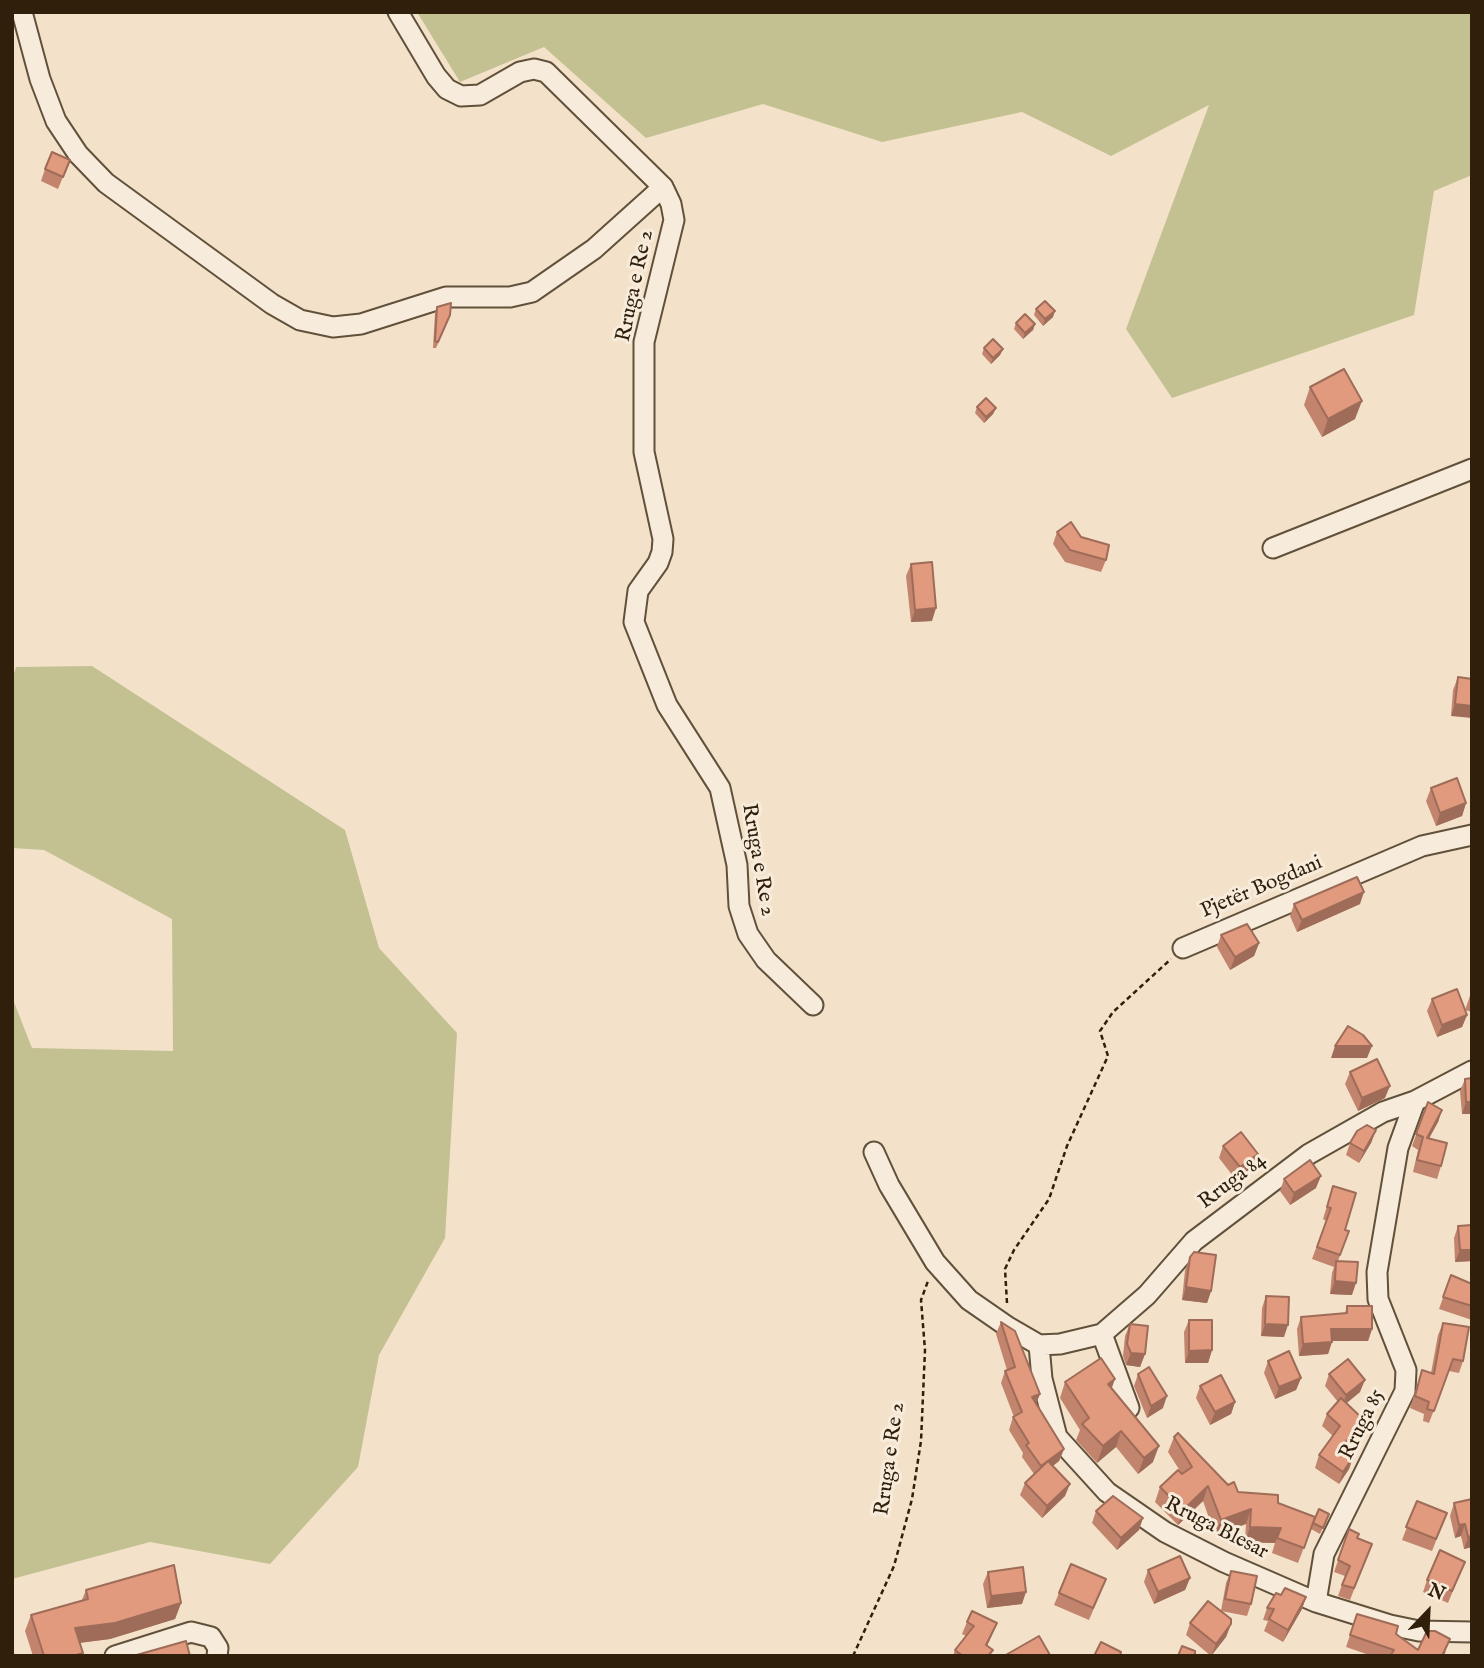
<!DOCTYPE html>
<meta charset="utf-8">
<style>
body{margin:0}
#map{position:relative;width:1484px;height:1668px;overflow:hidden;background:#f3e2c9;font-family:"IM FELL English",serif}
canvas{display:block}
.frame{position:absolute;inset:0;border:14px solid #301f0a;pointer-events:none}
.north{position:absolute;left:1393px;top:1577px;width:70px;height:70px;-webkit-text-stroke:5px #f7ecdc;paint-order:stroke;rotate:23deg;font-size:19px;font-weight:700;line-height:28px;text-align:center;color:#301f0a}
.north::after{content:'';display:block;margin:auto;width:24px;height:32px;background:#301f0a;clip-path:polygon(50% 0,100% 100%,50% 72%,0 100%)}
</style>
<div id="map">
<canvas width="1484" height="1668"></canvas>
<div class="frame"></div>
<div class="north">N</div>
</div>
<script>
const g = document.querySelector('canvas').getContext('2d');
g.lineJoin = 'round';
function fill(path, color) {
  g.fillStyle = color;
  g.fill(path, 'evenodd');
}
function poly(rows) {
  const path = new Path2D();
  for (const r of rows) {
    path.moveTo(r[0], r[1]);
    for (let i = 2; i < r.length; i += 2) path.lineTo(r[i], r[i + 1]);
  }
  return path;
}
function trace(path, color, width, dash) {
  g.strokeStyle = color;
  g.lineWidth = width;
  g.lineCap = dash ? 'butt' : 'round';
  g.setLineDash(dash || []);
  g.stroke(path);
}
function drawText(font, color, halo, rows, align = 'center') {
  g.font = font + ' "IM FELL English",serif';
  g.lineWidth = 6;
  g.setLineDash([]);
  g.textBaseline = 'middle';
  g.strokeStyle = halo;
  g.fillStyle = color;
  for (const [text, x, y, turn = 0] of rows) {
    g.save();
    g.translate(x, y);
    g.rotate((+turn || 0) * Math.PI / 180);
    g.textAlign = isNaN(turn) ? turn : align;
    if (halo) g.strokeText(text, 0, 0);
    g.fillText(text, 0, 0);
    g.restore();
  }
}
const green = poly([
 [417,12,1472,12,1472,175,1434,191,1414,315,1172,398,1126,329,1209,105,1111,156,1022,112,882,142,763,104,646,138,544,47,460,82],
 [92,666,345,830,379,948,457,1033,445,1238,379,1355,358,1467,270,1564,150,1542,12,1579,12,997,32,1048,173,1051,172,919,44,850,12,848,12,680,16,667]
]);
const path = poly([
 [1007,1303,1005,1269,1014,1250,1049,1199,1067,1146,1108,1056,1100,1031,1113,1012,1171,959],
 [853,1656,894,1566,912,1499,921,1441,925,1350,921,1300,928,1281]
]);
const street = poly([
 [22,12,40,79,56,121,78,154,106,183,272,304,300,320,333,327,361,324,446,297,510,297,532,292,594,249,663,187],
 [398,12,436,76,447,89,461,96,480,95,520,72,534,69,546,72,663,187,671,204,674,220,644,342,644,452,663,539,662,552,658,563,638,591,634,622,667,705,720,788,737,865,739,906,748,934,766,960,813,1005],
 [1273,548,1472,469],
 [1183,948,1422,846,1472,835],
 [874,1152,889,1185,935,1262,969,1300,1008,1327,1039,1345],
 [1102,1334,1129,1408],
 [1039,1345,1042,1379,1057,1437,1107,1492,1165,1532,1224,1562,1316,1602,1390,1625,1419,1631,1472,1632],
 [1039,1345,1060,1344,1102,1334,1147,1295,1194,1241,1309,1154,1383,1112,1415,1101,1472,1071],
 [1316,1602,1324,1554,1405,1391,1406,1370,1378,1299,1377,1272,1398,1148,1415,1101],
 [115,1656,191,1632,211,1637,218,1648,217,1656]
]);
const wall = poly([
 [70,160,58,189,41,181,45,169],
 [437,307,448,321,436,348,433,348,435,313],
 [1036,309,1053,317,1043,326,1034,315],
 [1016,323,1035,324,1033,330,1023,339,1014,329],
 [984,348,1003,349,1000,355,991,364,982,354],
 [1310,387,1355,419,1322,437,1304,405],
 [977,407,996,408,993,414,984,423,975,413],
 [1057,532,1106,560,1101,572,1065,562,1053,544],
 [911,564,932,621,911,622,906,576],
 [1458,677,1472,679,1451,716,1453,690],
 [1431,788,1466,803,1462,816,1436,826,1426,801],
 [1294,904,1360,904,1297,932,1290,916],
 [1221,935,1259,943,1254,956,1230,970,1217,947],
 [1472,990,1472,1012,1465,1010],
 [1432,999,1467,1015,1462,1027,1437,1037,1427,1011],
 [1350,1072,1385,1098,1358,1111,1345,1084],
 [1465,1079,1472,1114,1462,1114,1460,1091],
 [1428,1102,1442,1110,1438,1122,1429,1139,1441,1166,1437,1179,1413,1172,1418,1150,1412,1146],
 [1376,1130,1371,1143,1359,1163,1346,1155,1350,1143],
 [1223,1146,1258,1154,1254,1166,1236,1180,1219,1158],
 [1284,1179,1316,1188,1290,1205,1280,1191],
 [1333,1186,1345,1230,1349,1231,1338,1261,1352,1295,1330,1294,1332,1273,1334,1267,1312,1259,1326,1221,1323,1219],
 [1472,1225,1472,1261,1455,1262,1454,1238,1458,1226],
 [1190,1257,1211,1291,1207,1303,1182,1300,1185,1270],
 [1451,1275,1472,1284,1472,1320,1439,1309],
 [1266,1296,1284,1337,1261,1336,1262,1308],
 [1347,1306,1372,1329,1368,1341,1332,1341,1328,1354,1299,1356,1297,1329,1301,1317,1345,1313],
 [1189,1320,1212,1350,1208,1363,1185,1363,1184,1332],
 [1001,1322,1040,1394,1036,1403,1064,1449,1059,1461,1053,1466,1065,1496,1042,1518,1020,1495,1025,1483,1034,1474,1022,1457,1023,1453,1009,1430,1013,1417,1014,1417,1001,1383,1005,1371,1007,1370,996,1334],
 [1443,1323,1463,1361,1459,1373,1449,1371,1429,1423,1423,1421,1424,1414,1410,1408,1422,1370,1431,1373,1438,1335],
 [1130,1324,1145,1354,1140,1367,1126,1365,1123,1356,1125,1336],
 [1268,1361,1301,1378,1296,1390,1275,1399,1264,1373],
 [1138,1374,1163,1408,1147,1418,1134,1386],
 [1329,1374,1360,1392,1346,1403,1365,1421,1361,1433,1344,1451,1353,1457,1349,1469,1339,1484,1315,1468,1319,1455,1333,1436,1322,1426,1327,1414,1338,1402,1325,1386],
 [1065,1382,1112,1389,1153,1462,1138,1474,1116,1447,1097,1463,1076,1440,1080,1430,1060,1398],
 [1200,1386,1235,1402,1231,1414,1210,1425,1196,1398],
 [1174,1437,1238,1492,1278,1503,1315,1517,1329,1514,1320,1534,1311,1529,1298,1563,1272,1553,1275,1543,1245,1542,1246,1524,1215,1535,1203,1501,1178,1525,1155,1502,1160,1487,1182,1474,1168,1452],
 [1472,1499,1472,1547,1464,1549,1461,1536,1455,1538,1450,1516,1454,1503],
 [1417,1501,1447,1513,1432,1551,1402,1540],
 [1096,1511,1139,1530,1117,1550,1092,1523],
 [1349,1529,1358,1539,1372,1544,1350,1600,1338,1596,1345,1576,1334,1572],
 [1465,1562,1448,1603,1423,1592,1427,1580],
 [1148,1570,1190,1578,1185,1590,1154,1604,1144,1582],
 [1231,1571,1251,1604,1247,1616,1221,1611,1226,1583],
 [988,1572,1022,1604,987,1608,983,1584],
 [86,1590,181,1603,175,1619,110,1639,80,1643,82,1656,33,1656,25,1631,31,1615,82,1600],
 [1101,1592,1089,1620,1054,1605,1059,1593],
 [1281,1595,1306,1597,1302,1609,1283,1642,1264,1631,1268,1621,1263,1620,1267,1608],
 [1357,1614,1396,1634,1418,1650,1446,1651,1444,1656,1372,1656,1346,1647],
 [967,1622,992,1635,987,1646,991,1656,953,1656,955,1650,966,1636,962,1634],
 [1190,1623,1231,1624,1226,1637,1211,1656,1186,1635]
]);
const shadedWall = poly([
 [1055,311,1053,317,1043,326,1045,319],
 [1035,324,1033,330,1023,339,1025,333],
 [1003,349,1000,355,991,364,993,358],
 [1362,401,1355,419,1322,437,1328,419],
 [996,408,993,414,984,423,986,417],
 [936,608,932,621,911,622,915,610],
 [1455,704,1472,706,1472,718,1451,716],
 [1466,803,1462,816,1436,826,1440,813],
 [1364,892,1360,904,1297,932,1302,920],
 [1259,943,1254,956,1230,970,1235,957],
 [1467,1015,1462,1027,1437,1037,1442,1025],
 [1335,1046,1372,1046,1367,1058,1331,1058],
 [1390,1086,1385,1098,1358,1111,1362,1098],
 [1466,1102,1472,1102,1472,1114,1462,1114],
 [1442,1110,1438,1122,1422,1150,1427,1138],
 [1376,1130,1371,1143,1359,1163,1364,1151],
 [1258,1154,1254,1166,1236,1180,1240,1167],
 [1321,1176,1316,1188,1290,1205,1294,1193],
 [1460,1250,1472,1250,1472,1261,1455,1262],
 [1335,1281,1356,1283,1352,1295,1330,1294],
 [1186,1287,1211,1291,1207,1303,1182,1300],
 [1265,1324,1288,1325,1284,1337,1261,1336],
 [1331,1329,1372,1329,1368,1341,1327,1341],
 [1332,1342,1328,1354,1299,1356,1303,1344],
 [1212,1350,1208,1363,1185,1363,1189,1351],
 [1131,1353,1145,1354,1140,1367,1126,1365],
 [1301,1378,1296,1390,1275,1399,1279,1387],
 [1115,1379,1109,1396,1108,1384],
 [1365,1380,1360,1392,1342,1407,1346,1395],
 [1040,1394,1035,1406,1032,1397],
 [1167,1396,1163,1408,1147,1418,1151,1406],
 [1235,1402,1231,1414,1210,1425,1215,1412],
 [1365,1421,1361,1433,1336,1460,1340,1448],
 [1121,1431,1116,1447,1097,1463,1103,1446],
 [1159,1446,1153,1462,1138,1474,1144,1458],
 [1064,1449,1059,1461,1037,1478,1041,1466],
 [1353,1457,1349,1469,1339,1484,1343,1472],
 [1070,1484,1065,1496,1042,1518,1047,1506],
 [1208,1486,1203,1501,1178,1525,1183,1510],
 [1251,1509,1246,1524,1215,1535,1221,1520],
 [1143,1518,1139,1530,1117,1550,1121,1538],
 [1465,1524,1461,1536,1455,1538,1459,1525],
 [1250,1527,1281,1528,1275,1543,1245,1542],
 [1472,1536,1472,1547,1464,1549,1468,1537],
 [1190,1578,1185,1590,1154,1604,1158,1592],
 [1026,1592,1022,1604,987,1608,991,1596],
 [1306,1597,1302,1609,1283,1642,1288,1630],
 [181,1603,175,1619,110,1639,69,1644,75,1628],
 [997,1623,992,1635,982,1656,986,1645],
 [1231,1624,1226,1637,1211,1656,1216,1644]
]);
const building = poly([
 [52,152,70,160,63,177,45,169,52,152],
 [1045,301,1055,311,1045,319,1036,309,1045,301],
 [451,303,450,315,438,342,435,341,437,307,451,303],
 [1025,314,1035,324,1025,333,1016,323,1025,314],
 [993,339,1003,349,993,358,984,348,993,339],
 [1344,369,1362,401,1328,419,1310,387,1344,369],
 [986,398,996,408,986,417,977,407,986,398],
 [1071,522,1081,537,1109,545,1106,560,1070,550,1057,532,1071,522],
 [932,562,936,608,915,610,911,564,932,562],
 [1458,677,1472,679,1472,706,1455,704,1458,677],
 [1457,778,1466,803,1440,813,1431,788,1457,778],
 [1357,877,1364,892,1302,920,1294,904,1357,877],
 [1247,924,1259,943,1235,957,1221,935,1247,924],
 [1457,989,1467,1015,1442,1025,1432,999,1457,989],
 [1348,1026,1363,1035,1372,1046,1335,1046,1348,1026],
 [1377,1059,1390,1086,1362,1098,1350,1072,1377,1059],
 [1472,1078,1472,1102,1466,1102,1465,1079,1472,1078],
 [1428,1102,1442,1110,1427,1138,1447,1143,1441,1166,1417,1160,1423,1137,1416,1134,1428,1102],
 [1367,1125,1376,1130,1364,1151,1350,1143,1357,1131,1367,1125],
 [1241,1132,1258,1154,1240,1167,1223,1146,1241,1132],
 [1310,1160,1321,1176,1294,1193,1284,1179,1310,1160],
 [1333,1186,1356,1193,1345,1230,1349,1231,1340,1255,1317,1247,1331,1208,1327,1207,1333,1186],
 [1472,1225,1472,1250,1460,1250,1458,1226,1472,1225],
 [1194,1252,1216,1255,1211,1291,1186,1287,1190,1257,1194,1252],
 [1336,1261,1358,1262,1356,1283,1335,1281,1336,1261],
 [1451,1275,1472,1284,1472,1306,1443,1297,1451,1275],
 [1266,1296,1289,1297,1288,1325,1265,1324,1266,1296],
 [1347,1306,1372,1306,1372,1329,1331,1329,1332,1342,1303,1344,1301,1317,1347,1313,1347,1306],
 [1189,1320,1212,1320,1212,1350,1189,1351,1189,1320],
 [1001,1322,1015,1331,1040,1394,1032,1397,1064,1449,1041,1466,1026,1445,1029,1443,1013,1417,1022,1412,1005,1371,1015,1367,1001,1322],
 [1443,1323,1469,1327,1463,1361,1453,1359,1434,1411,1427,1409,1429,1402,1415,1396,1422,1370,1434,1374,1443,1323],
 [1130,1324,1148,1326,1145,1354,1131,1353,1127,1344,1130,1324],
 [1289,1351,1301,1378,1279,1387,1268,1361,1289,1351],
 [1101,1358,1115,1379,1108,1384,1159,1446,1144,1458,1121,1431,1103,1446,1082,1424,1089,1418,1065,1382,1101,1358],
 [1348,1359,1365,1380,1346,1395,1329,1374,1348,1359],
 [1149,1367,1167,1396,1151,1406,1138,1374,1149,1367],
 [1221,1375,1235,1402,1215,1412,1200,1386,1221,1375],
 [1341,1398,1365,1421,1340,1448,1353,1457,1343,1472,1319,1455,1340,1426,1327,1414,1341,1398],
 [1178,1433,1228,1485,1234,1482,1238,1492,1278,1495,1278,1503,1315,1517,1304,1548,1277,1538,1281,1528,1250,1527,1251,1509,1221,1520,1208,1486,1183,1510,1160,1487,1178,1470,1182,1474,1192,1467,1174,1437,1178,1433],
 [1048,1461,1070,1484,1047,1506,1025,1483,1048,1461],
 [1113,1496,1143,1518,1121,1538,1096,1511,1113,1496],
 [1472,1499,1472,1536,1468,1537,1465,1524,1459,1525,1454,1503,1472,1499],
 [1417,1501,1447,1513,1436,1539,1406,1527,1417,1501],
 [1319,1509,1329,1514,1323,1528,1313,1523,1319,1509],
 [1349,1529,1359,1534,1357,1538,1372,1544,1354,1588,1342,1585,1350,1566,1338,1560,1349,1529],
 [1440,1550,1465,1562,1452,1591,1427,1580,1440,1550],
 [1180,1556,1190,1578,1158,1592,1148,1570,1180,1556],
 [1071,1564,1106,1579,1093,1608,1059,1593,1071,1564],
 [174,1565,181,1603,115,1623,75,1628,83,1653,73,1656,44,1656,31,1615,88,1599,86,1590,174,1565],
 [1023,1567,1026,1592,991,1596,988,1572,1023,1567],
 [1231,1571,1257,1576,1251,1604,1225,1599,1231,1571],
 [1285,1588,1306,1597,1288,1630,1269,1619,1274,1609,1267,1608,1276,1593,1281,1595,1285,1588],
 [1208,1601,1231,1619,1231,1624,1216,1644,1190,1623,1208,1601],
 [972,1611,997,1623,986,1645,993,1650,988,1656,963,1656,955,1650,974,1626,967,1622,972,1611],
 [1357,1614,1398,1626,1396,1634,1418,1650,1427,1631,1435,1631,1450,1639,1442,1656,1390,1656,1394,1650,1350,1635,1357,1614],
 [1039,1636,1050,1655,1004,1656,1039,1636],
 [186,1641,190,1656,133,1656,186,1641],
 [1101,1642,1121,1652,1120,1656,1094,1656,1101,1642],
 [1182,1646,1195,1651,1195,1656,1178,1656,1182,1646]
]);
const streetNames = [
 ["Rruga e Re 2",636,286,-78],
 ["Rruga e Re 2",757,860,80],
 ["Pjetër Bogdani",1262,888,-23],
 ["Rruga 84",1233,1182,-37],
 ["Rruga 85",1363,1425,-64],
 ["Rruga e Re 2",891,1459,-82],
 ["Rruga Blesar",1216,1529,27]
];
fill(green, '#c3c191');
trace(street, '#61503a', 23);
trace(path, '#301f0a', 2.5, [5, 3.5]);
trace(street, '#f7ecdc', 19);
fill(wall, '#c2846c');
fill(shadedWall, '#9e6c58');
fill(building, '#e29a7e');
trace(building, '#9e6c58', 2);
drawText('21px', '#301f0a', '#f7ecdc', streetNames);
</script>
